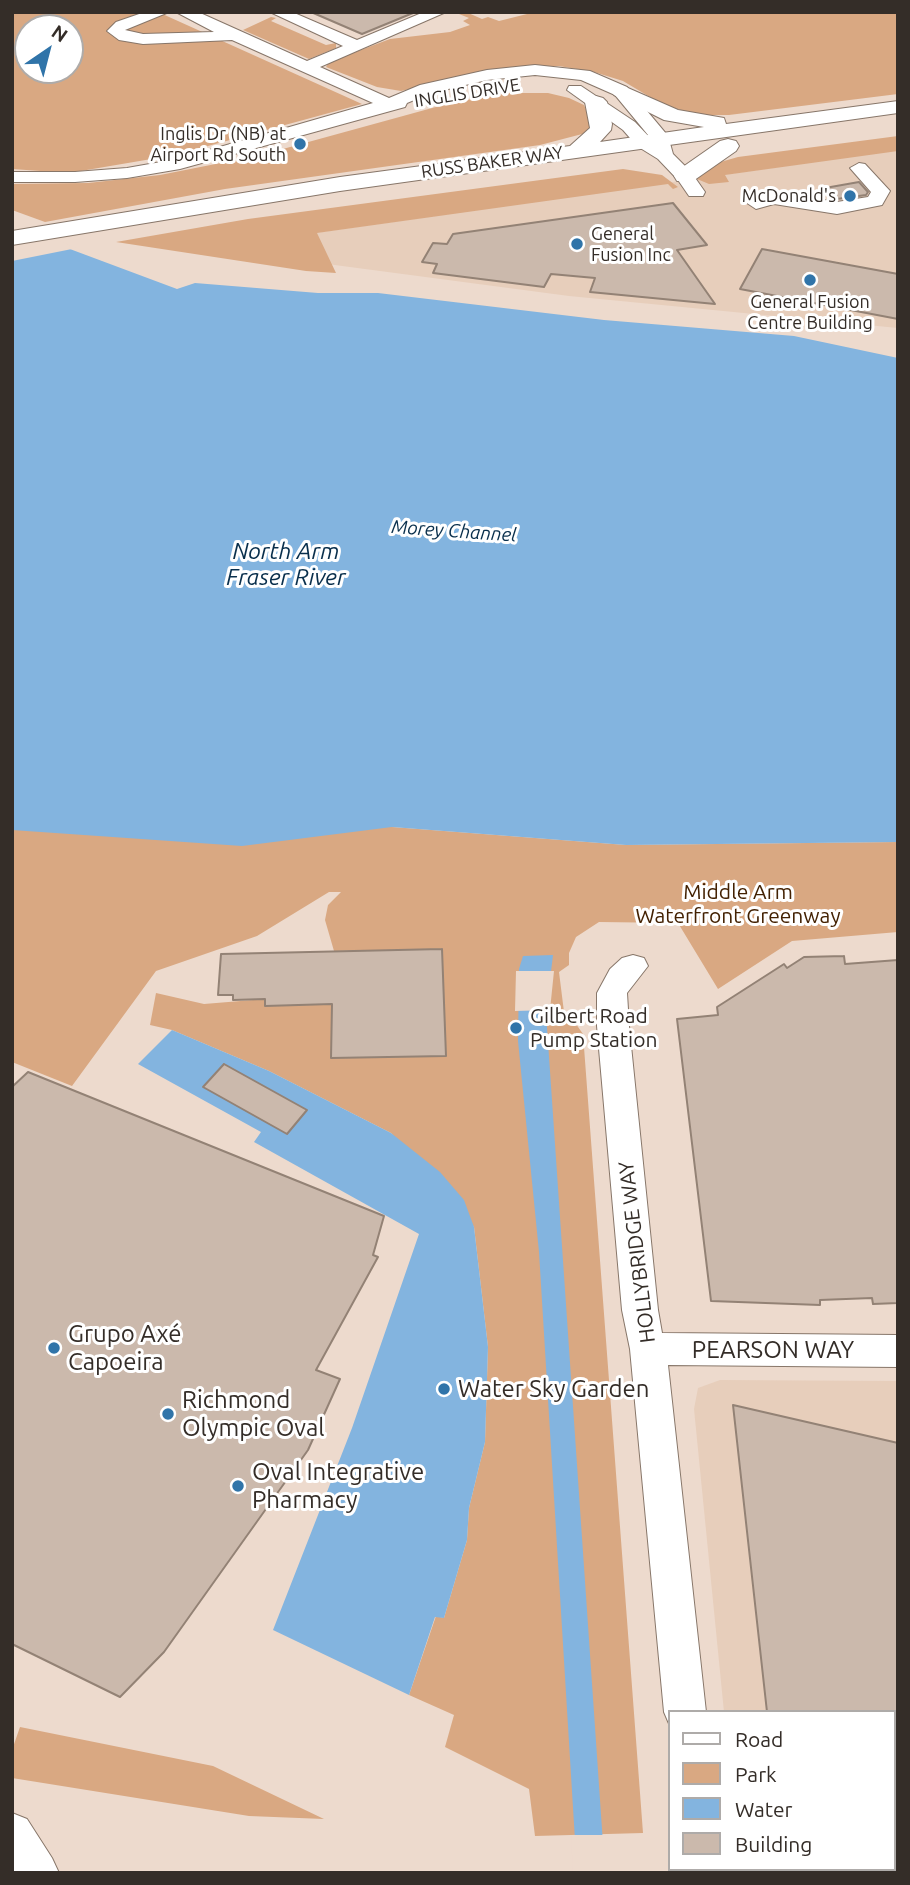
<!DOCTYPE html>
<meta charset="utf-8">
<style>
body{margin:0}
#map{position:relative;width:910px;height:1885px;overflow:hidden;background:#eddacd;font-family:Ubuntu,sans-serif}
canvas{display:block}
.frame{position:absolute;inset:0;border:14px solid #342d28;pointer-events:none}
.legend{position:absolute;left:668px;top:1710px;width:228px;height:161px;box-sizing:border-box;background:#fff;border:2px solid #aeaba9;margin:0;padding:9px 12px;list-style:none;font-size:21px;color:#342d28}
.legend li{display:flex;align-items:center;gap:14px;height:35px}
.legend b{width:35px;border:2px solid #aeaba9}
.north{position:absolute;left:14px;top:14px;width:70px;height:70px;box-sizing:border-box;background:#fff;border:2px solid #aeaba9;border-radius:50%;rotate:35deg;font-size:19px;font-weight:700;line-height:28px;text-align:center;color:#342d28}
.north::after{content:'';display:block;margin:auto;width:24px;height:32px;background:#3074a9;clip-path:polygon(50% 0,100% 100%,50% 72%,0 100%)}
</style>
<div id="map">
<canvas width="910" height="1885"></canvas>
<div class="frame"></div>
<ul class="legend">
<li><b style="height:9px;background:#fff"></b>Road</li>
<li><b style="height:19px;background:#d9a882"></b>Park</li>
<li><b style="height:19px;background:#83b4df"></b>Water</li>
<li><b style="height:19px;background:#cbb9ac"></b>Building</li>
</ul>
<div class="north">N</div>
</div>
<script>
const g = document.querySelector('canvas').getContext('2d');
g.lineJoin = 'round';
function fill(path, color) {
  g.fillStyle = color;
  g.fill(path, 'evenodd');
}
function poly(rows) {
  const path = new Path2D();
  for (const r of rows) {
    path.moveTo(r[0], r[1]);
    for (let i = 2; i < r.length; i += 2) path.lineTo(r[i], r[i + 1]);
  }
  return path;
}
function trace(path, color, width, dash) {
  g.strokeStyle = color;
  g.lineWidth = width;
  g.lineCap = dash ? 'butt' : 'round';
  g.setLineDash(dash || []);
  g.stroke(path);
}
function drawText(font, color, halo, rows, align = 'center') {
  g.font = font + ' Ubuntu,sans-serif';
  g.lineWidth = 6;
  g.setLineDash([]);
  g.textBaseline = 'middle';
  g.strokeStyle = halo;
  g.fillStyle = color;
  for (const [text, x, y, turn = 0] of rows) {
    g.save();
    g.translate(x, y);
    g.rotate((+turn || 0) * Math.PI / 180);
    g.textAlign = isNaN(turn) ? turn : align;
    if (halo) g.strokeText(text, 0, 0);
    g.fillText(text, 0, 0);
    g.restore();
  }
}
const built = poly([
 [898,150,898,328,569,296,312,262,301,235],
 [720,1380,898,1381,898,1850,894,1850,894,1712,724,1712,694,1409,698,1388]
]);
const green = poly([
 [12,12,158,12,362,104,175,155,69,173,12,169],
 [28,28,70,28,70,70,28,70],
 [454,12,466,12,482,19,488,17,499,21,535,12,898,12,898,94,729,115,695,115,660,103,623,81,594,72,559,66,498,69,401,91,377,87,326,67,329,62,390,39,450,32,470,25,463,21,469,18],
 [271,17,276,18,271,21,326,45,336,43,336,48,309,59,243,30],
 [509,93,548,93,569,98,584,105,593,126,586,133,540,145,225,189,45,222,12,210,12,184,88,183,160,175,261,155,454,102],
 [898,136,898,151,725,175,729,182,709,184,697,179,699,173,717,163,738,157],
 [623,169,662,175,678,187,673,189,668,184,317,233,336,273,306,271,116,242,248,219],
 [12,792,392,827,626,845,898,842,898,932,792,941,718,989,678,923,599,922,576,937,569,953,569,965,559,972,565,1020,576,1024,583,1034,643,1833,535,1836,529,1789,445,1747,454,1715,409,1695,436,1616,444,1618,467,1540,469,1508,485,1442,488,1347,474,1227,391,1133,269,1071,172,1030,150,1025,156,993,204,1004,265,999,265,1006,332,1004,332,1058,445,1056,442,949,334,951,325,920,328,905,341,892,329,892,257,936,156,971,72,1086,12,1062],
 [20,1727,213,1766,324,1819,249,1816,12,1778,12,1750]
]);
const water = poly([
 [12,230,27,233,177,289,195,283,318,293,378,293,604,320,794,336,898,358,898,842,626,845,392,827,242,846,12,830],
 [553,955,546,1013,605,1873,577,1873,539,1252,518,1041,519,969,523,956],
 [172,1030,269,1071,391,1133,440,1172,464,1200,474,1227,488,1347,485,1442,469,1508,467,1540,444,1618,435,1617,409,1695,273,1630,352,1428,419,1234,254,1142,261,1132,138,1064]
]);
const pier = poly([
 [18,227,28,229,77,248,12,261,12,228],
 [516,971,554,971,550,1010,515,1011],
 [571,1835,605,1835,608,1873,573,1873]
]);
const building = poly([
 [311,12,413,12,413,13,362,34,311,12],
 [859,182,868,192,866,195,837,199,825,188,859,182],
 [673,203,707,245,677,250,715,304,590,292,595,278,551,274,544,287,433,273,437,264,422,262,433,243,447,244,453,234,673,203],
 [762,249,898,274,898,319,740,289,762,249],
 [442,949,446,1056,331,1058,332,1004,265,1006,265,999,233,1000,233,995,218,995,221,954,442,949],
 [844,956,845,964,898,960,898,1303,873,1304,872,1298,820,1300,820,1305,711,1301,677,1019,718,1015,717,1007,784,964,787,968,804,957,844,956],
 [224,1064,307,1110,287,1134,203,1087,224,1064],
 [28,1072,384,1216,373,1255,378,1257,316,1370,340,1379,308,1450,164,1652,120,1697,12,1644,12,1087,28,1072],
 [733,1405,898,1443,898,1712,767,1712,733,1405]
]);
const minor = poly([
 [145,12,169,12,125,30,143,34,214,32,176,12,198,12,307,61,343,46,270,12,292,12,357,40,424,12,446,12,320,67,389,98,420,85,487,70,535,65,590,71,627,87,668,136,673,154,691,172,705,192,703,196,689,196,678,180,658,159,637,146,623,130,567,90,569,86,581,86,635,122,653,141,615,95,581,80,535,75,487,80,431,93,407,103,405,107,180,169,127,178,75,182,12,182,12,172,75,172,127,168,178,159,373,103,232,40,143,44,119,40,107,31,116,22,145,12],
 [859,163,865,164,890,191,882,205,837,214,774,204,756,209,747,203,749,199,773,192,837,202,868,197,871,192,850,168,859,163],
 [633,955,644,958,648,966,627,993,629,1026,658,1310,662,1333,898,1335,898,1367,668,1365,706,1712,670,1712,670,1726,664,1712,630,1349,622,1310,597,1026,597,993,610,969,622,958,633,955],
 [12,1813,27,1819,52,1858,59,1873,12,1873,12,1813],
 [679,1869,723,1869,724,1873,680,1873,679,1869]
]);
const major = poly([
 [621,85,678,110,724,118,726,124,898,101,898,113,340,191,12,245,12,231,340,177,570,146,590,128,585,102,589,98,596,96,603,98,607,102,612,124,611,130,600,142,704,127,664,120,614,95,611,91,614,87,621,85],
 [728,139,736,141,739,146,736,151,693,181,677,181,674,176,677,171,720,141,728,139]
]);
const markers = [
 [300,144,7,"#3074a9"],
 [850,196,7,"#3074a9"],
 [577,244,7,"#3074a9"],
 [810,280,7,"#3074a9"],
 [516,1028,7,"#3074a9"],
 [54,1348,7,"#3074a9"],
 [444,1389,7,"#3074a9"],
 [168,1414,7,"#3074a9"],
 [238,1486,7,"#3074a9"]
];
const farStreetnames = [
 ["INGLIS DRIVE",467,93,-9],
 ["RUSS BAKER WAY",492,162,-8]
];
const farPoinames = [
 ["Inglis Dr (NB) at",286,134],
 ["Airport Rd South",286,155],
 ["McDonald's",836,196],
 ["General",591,234,"left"],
 ["Fusion Inc",591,255,"left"],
 ["General Fusion",810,302,"center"],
 ["Centre Building",810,323,"center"]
];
const farWaternames = [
 ["Morey Channel",454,531,4]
];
const parkNames = [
 ["Middle Arm",738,892],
 ["Waterfront Greenway",738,916]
];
const poiNames = [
 ["Gilbert Road",530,1016],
 ["Pump Station",530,1040]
];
const streetNames = [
 ["HOLLYBRIDGE WAY",637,1252,-97]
];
const waterNames = [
 ["North Arm",286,551],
 ["Fraser River",286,577]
];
const nearPoinames = [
 ["Grupo Axé",68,1334],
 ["Capoeira",68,1362],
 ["Water Sky Garden",458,1389],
 ["Richmond",182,1400],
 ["Olympic Oval",182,1428],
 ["Oval Integrative",252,1472],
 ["Pharmacy",252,1500]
];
const nearStreetnames = [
 ["PEARSON WAY",773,1350]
];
fill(built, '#e7cebb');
fill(green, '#d9a882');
fill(water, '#83b4df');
fill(pier, '#eddacd');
fill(building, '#cbb9ac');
trace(building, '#938275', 2);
trace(minor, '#877669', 2);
trace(major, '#877669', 2);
fill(minor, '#fff');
fill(major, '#fff');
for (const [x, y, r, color] of markers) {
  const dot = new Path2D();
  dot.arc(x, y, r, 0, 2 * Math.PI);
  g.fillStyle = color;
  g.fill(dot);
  trace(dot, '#fff', 2.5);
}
drawText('18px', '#342d28', '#fff', farStreetnames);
drawText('18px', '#342d28', '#fff', farPoinames, 'right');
drawText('italic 19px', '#092f4c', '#fff', farWaternames);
drawText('21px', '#432102', '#fff', parkNames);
drawText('21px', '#342d28', '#fff', poiNames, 'left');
drawText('21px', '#342d28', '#fff', streetNames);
drawText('italic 23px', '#092f4c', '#fff', waterNames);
drawText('24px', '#342d28', '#fff', nearPoinames, 'left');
drawText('24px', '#342d28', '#fff', nearStreetnames);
</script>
